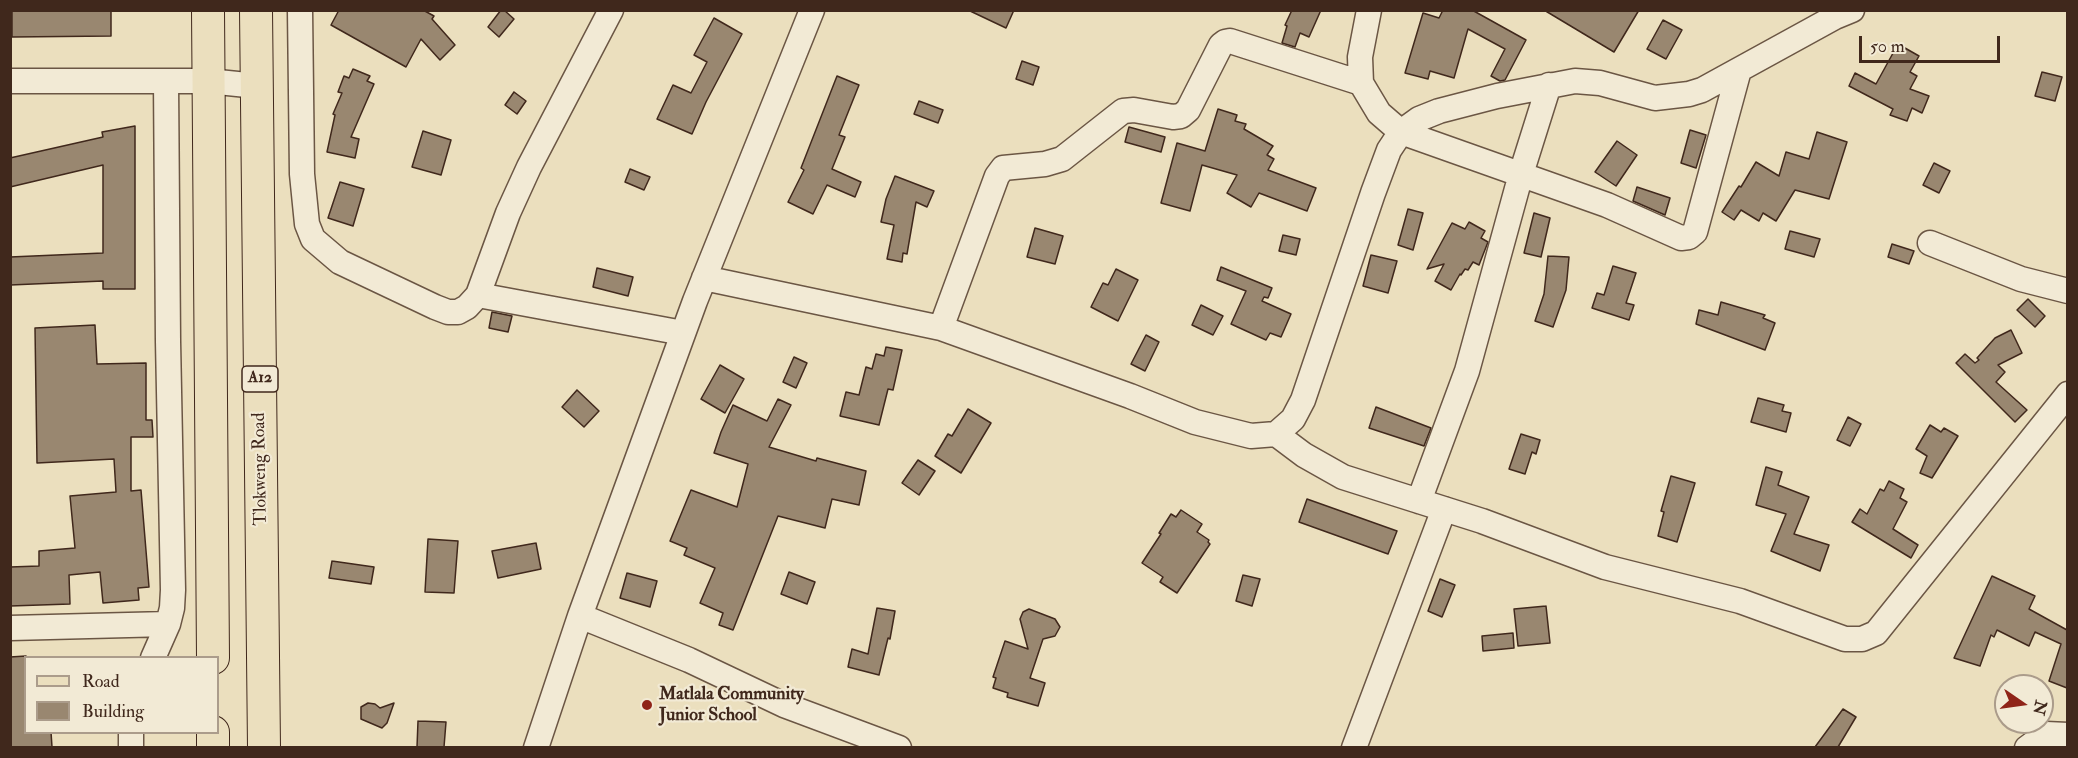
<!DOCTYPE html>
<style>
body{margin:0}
#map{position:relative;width:2078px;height:758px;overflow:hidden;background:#ebdfbe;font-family:"IM FELL Double Pica",serif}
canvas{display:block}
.frame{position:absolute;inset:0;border:12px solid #40281c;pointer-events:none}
.legend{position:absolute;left:24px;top:656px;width:195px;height:78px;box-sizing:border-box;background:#f2ead5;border:2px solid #ab9c8b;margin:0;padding:8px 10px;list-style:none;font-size:18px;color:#40281c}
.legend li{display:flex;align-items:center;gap:12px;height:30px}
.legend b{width:30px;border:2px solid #ab9c8b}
.north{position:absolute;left:1994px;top:674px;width:60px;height:60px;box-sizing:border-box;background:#f2ead5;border:2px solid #ab9c8b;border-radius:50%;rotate:103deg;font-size:16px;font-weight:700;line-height:24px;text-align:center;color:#40281c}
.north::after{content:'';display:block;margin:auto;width:21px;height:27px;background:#8f2418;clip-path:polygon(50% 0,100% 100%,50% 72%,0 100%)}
.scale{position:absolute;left:1859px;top:36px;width:141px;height:27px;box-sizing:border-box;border:3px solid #40281c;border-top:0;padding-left:8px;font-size:18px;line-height:21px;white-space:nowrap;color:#40281c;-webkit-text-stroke:4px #f2ead5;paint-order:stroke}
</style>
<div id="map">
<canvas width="2078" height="758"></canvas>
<div class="frame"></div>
<ul class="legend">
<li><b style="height:8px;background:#ebdfbe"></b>Road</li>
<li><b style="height:16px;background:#998770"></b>Building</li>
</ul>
<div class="north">N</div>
<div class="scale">50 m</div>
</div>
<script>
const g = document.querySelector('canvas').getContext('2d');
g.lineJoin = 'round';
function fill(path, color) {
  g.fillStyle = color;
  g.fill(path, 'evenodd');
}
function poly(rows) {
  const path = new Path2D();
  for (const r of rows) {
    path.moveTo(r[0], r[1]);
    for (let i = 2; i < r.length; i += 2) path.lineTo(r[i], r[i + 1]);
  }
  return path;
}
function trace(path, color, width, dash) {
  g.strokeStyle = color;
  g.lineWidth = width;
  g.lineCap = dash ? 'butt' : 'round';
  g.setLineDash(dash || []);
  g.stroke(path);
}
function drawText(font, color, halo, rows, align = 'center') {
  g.font = font + ' "IM FELL Double Pica",serif';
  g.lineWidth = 4.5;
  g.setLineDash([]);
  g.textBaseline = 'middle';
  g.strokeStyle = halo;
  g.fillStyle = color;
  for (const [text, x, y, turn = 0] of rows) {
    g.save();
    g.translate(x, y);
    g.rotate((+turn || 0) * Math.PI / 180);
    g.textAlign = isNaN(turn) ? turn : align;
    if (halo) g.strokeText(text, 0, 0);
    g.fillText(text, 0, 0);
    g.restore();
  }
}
const building = poly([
 [12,10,111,10,111,36,12,37,12,10],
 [339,10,423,10,434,16,432,19,455,45,440,60,421,39,406,67,331,25,339,10],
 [501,10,504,10,514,19,499,37,488,27,501,10],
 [968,10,1014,10,1006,28,968,10],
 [1292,10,1321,10,1309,37,1300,33,1295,47,1282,43,1287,26,1285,25,1292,10],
 [1443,10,1472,10,1526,40,1505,80,1500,81,1491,76,1505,49,1468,29,1454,78,1430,71,1428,79,1405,73,1423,13,1439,18,1443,10],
 [1544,10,1639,10,1614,52,1544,10],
 [714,18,742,34,706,102,692,134,657,119,673,85,691,93,707,62,694,55,714,18],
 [1663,20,1682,30,1666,59,1647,49,1663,20],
 [1898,44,1919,56,1910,72,1917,76,1910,89,1929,96,1922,113,1912,108,1907,121,1890,115,1893,109,1849,86,1855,73,1876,84,1898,44],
 [1022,61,1039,67,1033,85,1016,79,1022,61],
 [353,69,370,76,367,81,374,84,351,137,359,139,355,158,327,152,335,115,333,114,342,93,338,92,344,76,349,78,353,69],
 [2042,72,2062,77,2055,101,2035,96,2042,72],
 [837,76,859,85,839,135,845,137,832,169,861,182,855,197,827,185,813,214,788,202,804,170,801,168,837,76],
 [514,92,526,101,517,114,505,105,514,92],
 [919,101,943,110,938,123,914,114,919,101],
 [1218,109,1237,115,1235,121,1246,124,1244,129,1273,146,1267,155,1274,159,1268,170,1316,188,1307,211,1259,193,1251,207,1227,193,1237,175,1202,165,1190,211,1161,203,1177,143,1205,151,1218,109],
 [135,126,135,289,103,289,103,281,10,285,10,257,103,253,103,165,10,187,10,158,103,137,102,132,135,126],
 [1129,127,1165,137,1161,152,1125,142,1129,127],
 [1690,130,1706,135,1696,168,1681,163,1690,130],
 [423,131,451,140,441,175,412,167,423,131],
 [1817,132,1847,142,1829,199,1795,190,1776,221,1763,213,1759,221,1741,210,1734,220,1722,212,1739,186,1741,187,1756,162,1779,176,1786,152,1809,159,1817,132],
 [1617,141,1637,155,1616,186,1595,172,1617,141],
 [1934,163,1950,171,1939,193,1923,185,1934,163],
 [630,169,650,177,644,190,625,182,630,169],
 [895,176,934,191,927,207,916,202,907,254,903,253,902,262,887,259,894,225,881,222,886,199,895,176],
 [340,182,364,189,353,226,328,218,340,182],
 [1637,187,1670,198,1665,215,1633,201,1637,187],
 [1408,209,1423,213,1413,250,1398,245,1408,209],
 [1534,213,1550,218,1541,257,1524,253,1534,213],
 [1469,222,1485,231,1481,238,1488,242,1479,265,1473,262,1468,270,1465,269,1461,275,1460,274,1451,290,1435,281,1444,264,1427,269,1452,223,1465,229,1469,222],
 [1035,228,1063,236,1055,264,1027,257,1035,228],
 [1790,231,1820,239,1814,257,1785,249,1790,231],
 [1283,235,1300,239,1296,255,1279,251,1283,235],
 [1892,244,1914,251,1909,264,1888,257,1892,244],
 [1371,255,1397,261,1388,293,1363,286,1371,255],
 [1548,256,1569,257,1566,290,1553,327,1535,321,1544,294,1548,256],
 [1613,266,1636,273,1626,303,1634,305,1629,320,1592,308,1597,293,1604,295,1613,266],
 [1221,267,1272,288,1268,298,1264,297,1262,301,1291,314,1281,337,1270,333,1266,340,1231,324,1246,291,1217,280,1221,267],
 [597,268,633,277,628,296,593,287,597,268],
 [1116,269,1138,280,1118,321,1091,307,1103,283,1108,285,1116,269],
 [2028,299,2045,316,2035,327,2017,310,2028,299],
 [1721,302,1765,315,1763,318,1775,323,1765,350,1696,324,1699,310,1718,315,1721,302],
 [1201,305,1223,316,1213,335,1192,325,1201,305],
 [492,312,512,316,508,332,489,328,492,312],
 [95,325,97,364,146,363,146,420,152,420,153,437,131,437,131,491,141,490,149,587,138,588,139,600,103,603,100,572,69,575,70,604,10,606,10,567,39,566,39,551,75,548,70,496,116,492,114,459,37,463,35,328,95,325],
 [2011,330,2022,353,1998,365,2005,372,1996,382,2027,410,2015,422,1956,363,1965,354,1975,363,1979,360,1977,358,1995,338,2011,330],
 [1146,335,1159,342,1145,371,1131,364,1146,335],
 [886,347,902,350,893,390,888,389,879,425,840,416,846,392,859,395,866,367,872,369,876,354,884,356,886,347],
 [794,357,807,363,796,388,783,382,794,357],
 [720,365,744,379,725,413,701,399,720,365],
 [577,390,599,411,584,427,562,407,577,390],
 [1758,398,1784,405,1782,411,1791,413,1786,432,1751,422,1758,398],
 [778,399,791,405,769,447,816,461,817,458,866,471,859,505,832,499,825,528,778,516,733,630,719,625,723,613,700,603,715,568,684,555,687,548,670,541,691,490,737,507,748,464,714,453,721,432,733,405,767,421,778,399],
 [1376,407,1431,428,1424,446,1369,428,1376,407],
 [968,409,991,423,961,473,935,456,948,434,952,436,968,409],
 [1848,417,1861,424,1850,446,1837,440,1848,417],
 [1930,425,1941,432,1944,428,1958,436,1932,478,1920,473,1927,456,1916,449,1930,425],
 [1521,434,1540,440,1536,454,1532,452,1525,474,1509,469,1521,434],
 [918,460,935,471,919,495,902,483,918,460],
 [1766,467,1782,472,1778,485,1809,497,1794,534,1829,545,1820,571,1771,551,1786,514,1756,505,1766,467],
 [1671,476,1695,483,1677,542,1658,536,1664,512,1661,511,1671,476],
 [1889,481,1904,489,1900,498,1907,502,1893,529,1918,545,1911,558,1852,522,1860,509,1867,514,1880,489,1884,491,1889,481],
 [1307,499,1397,531,1388,554,1299,522,1307,499],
 [1181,510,1202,524,1197,532,1209,540,1208,542,1210,544,1177,593,1160,582,1163,577,1142,563,1161,534,1159,533,1171,514,1176,517,1181,510],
 [428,539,458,541,454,593,425,592,428,539],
 [536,543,541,569,498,578,492,551,536,543],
 [332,561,374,567,371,584,329,578,332,561],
 [789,572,815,582,807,604,781,594,789,572],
 [627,573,657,581,650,607,620,598,627,573],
 [1243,575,1260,579,1252,606,1236,601,1243,575],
 [1992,576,2035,596,2029,609,2067,630,2067,688,2049,681,2061,644,2035,632,2029,646,1997,630,1994,637,1991,635,1980,666,1954,658,1992,576],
 [1440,579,1455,585,1442,617,1428,611,1440,579],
 [1546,606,1550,643,1518,646,1514,609,1546,606],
 [877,608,895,611,890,639,888,638,879,675,848,667,852,649,868,654,877,608],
 [1029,609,1055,619,1060,627,1055,636,1043,639,1030,678,1045,683,1038,706,1007,697,1008,693,993,688,996,678,993,677,1005,641,1028,649,1020,619,1023,612,1029,609],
 [1513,633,1514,648,1483,651,1482,636,1513,633],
 [26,656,26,732,51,732,52,747,10,747,10,657,26,656],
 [368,703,375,704,380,708,394,703,387,723,382,728,361,719,361,707,368,703],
 [1843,709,1856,717,1838,747,1815,747,1843,709],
 [418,721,446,722,444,747,417,747,418,721]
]);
const minor = poly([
 [300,10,302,174,307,224,313,239,340,262,435,307,448,312,458,312,467,307,478,295,508,213,529,167,611,10],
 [1369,10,1360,57,1361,83,1379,113,1401,132,1607,205,1681,238,1689,237,1695,232,1739,70],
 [10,81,208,81,257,86],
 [1930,243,2021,279,2068,291],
 [704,278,941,328,1130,396,1195,422,1251,436,1276,434,1293,419,1303,400,1373,193,1389,150,1401,132,1419,119,1439,111,1497,96,1575,81,1600,83,1655,98,1689,94,1702,90,1835,17,1852,10],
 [478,295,683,333],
 [941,328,997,176,1003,168,1045,164,1062,159,1123,111,1134,110,1173,117,1181,116,1188,110,1221,45,1225,42,1230,41,1361,83],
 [1276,434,1304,455,1343,477,1482,521,1605,567,1740,601,1845,639,1862,639,1876,633,2068,394],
 [1419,501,1467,371,1521,174,1549,85],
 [580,616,689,660,784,705,899,748],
 [10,628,168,624],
 [153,658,168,624,172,608,173,590,168,341,166,81],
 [131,732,131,748],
 [536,748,580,616,695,301,812,10],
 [1354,748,1444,509],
 [2027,748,2046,734,2068,735]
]);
const major = poly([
 [208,10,213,658],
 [256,10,264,748],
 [213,732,213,748]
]);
const markers = [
 [647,705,6,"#8f2418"]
];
const shields = [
 [260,379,36]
];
const shieldNames = [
 ["A12",260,379]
];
const streetNames = [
 ["Tlokweng Road",261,469,-91]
];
const poiNames = [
 ["Matlala Community",659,695],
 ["Junior School",659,716]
];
fill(building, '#998770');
trace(building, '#40281c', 1.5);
trace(minor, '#6b5644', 27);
trace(major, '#40281c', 34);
trace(minor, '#f2ead5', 24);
trace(major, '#ebdfbe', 32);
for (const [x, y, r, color] of markers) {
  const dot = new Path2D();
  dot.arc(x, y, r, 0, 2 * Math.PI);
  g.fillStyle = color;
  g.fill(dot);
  trace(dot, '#f2ead5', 2);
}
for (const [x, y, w] of shields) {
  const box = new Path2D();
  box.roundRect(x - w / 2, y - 13, w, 26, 4.5);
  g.fillStyle = '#f2ead5';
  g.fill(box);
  trace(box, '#40281c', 1.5);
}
drawText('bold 16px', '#40281c', null, shieldNames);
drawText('18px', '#40281c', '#f2ead5', streetNames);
drawText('bold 18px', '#40281c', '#f2ead5', poiNames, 'left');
</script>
